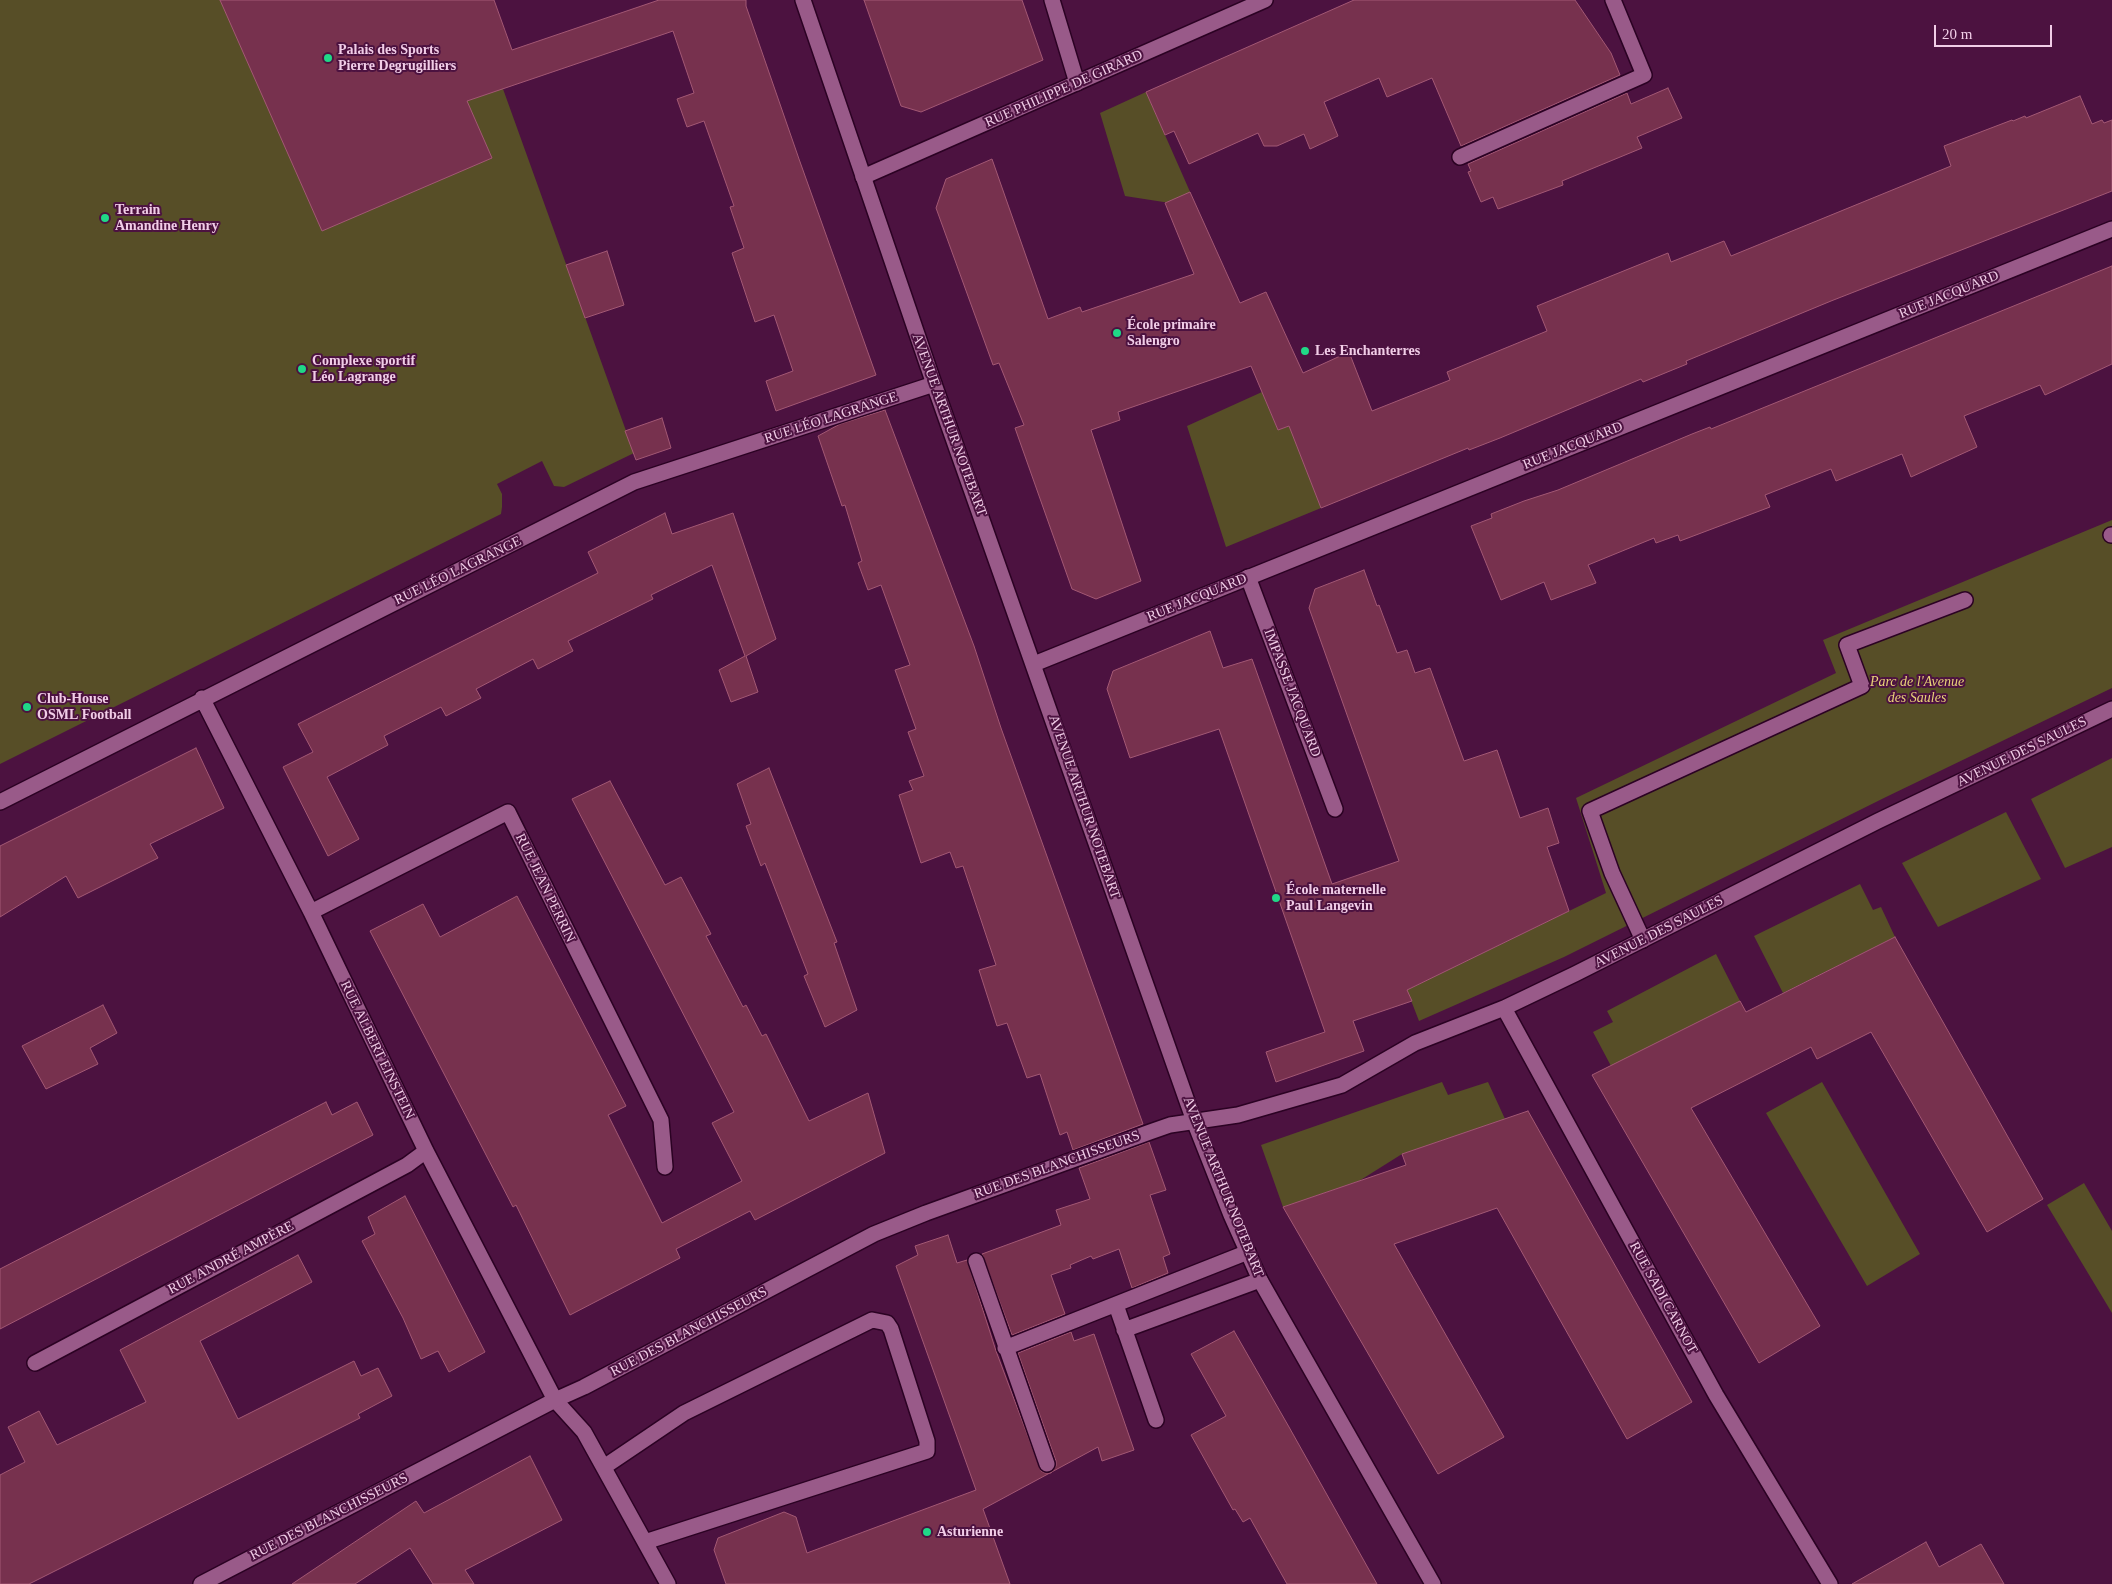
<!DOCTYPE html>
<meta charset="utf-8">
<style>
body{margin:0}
#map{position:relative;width:2112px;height:1584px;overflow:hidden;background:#4c1240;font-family:Georgia,serif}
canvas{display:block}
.scale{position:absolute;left:1934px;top:25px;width:118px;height:22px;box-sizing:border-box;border:2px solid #f1cde7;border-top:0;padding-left:6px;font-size:15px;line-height:18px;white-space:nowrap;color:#f1cde7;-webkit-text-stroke:4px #4c1240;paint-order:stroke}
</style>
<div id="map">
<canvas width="2112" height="1584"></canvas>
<div class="scale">20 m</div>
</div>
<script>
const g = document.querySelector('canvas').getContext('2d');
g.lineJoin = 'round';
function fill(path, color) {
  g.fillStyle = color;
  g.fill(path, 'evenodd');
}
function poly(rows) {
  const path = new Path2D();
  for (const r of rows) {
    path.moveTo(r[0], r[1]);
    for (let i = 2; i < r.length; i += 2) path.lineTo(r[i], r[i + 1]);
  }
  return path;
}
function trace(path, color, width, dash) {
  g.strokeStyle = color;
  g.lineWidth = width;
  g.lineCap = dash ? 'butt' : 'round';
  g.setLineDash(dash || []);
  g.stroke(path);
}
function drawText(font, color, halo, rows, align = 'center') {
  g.font = font + ' Georgia,serif';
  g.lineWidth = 4;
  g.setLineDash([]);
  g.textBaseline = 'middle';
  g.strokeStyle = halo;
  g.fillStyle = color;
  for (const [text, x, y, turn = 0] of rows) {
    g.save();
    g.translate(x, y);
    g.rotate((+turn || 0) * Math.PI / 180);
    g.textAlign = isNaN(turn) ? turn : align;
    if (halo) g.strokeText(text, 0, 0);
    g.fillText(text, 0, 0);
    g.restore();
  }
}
const green = poly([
 [0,0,471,0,634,453,564,487,554,486,542,461,497,484,502,494,502,507,501,514,0,764],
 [1146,92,1191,194,1170,203,1125,196,1100,113],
 [1262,392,1278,430,1290,426,1321,508,1226,547,1187,426],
 [2112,520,2112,688,1886,797,1564,957,1419,1021,1407,990,1606,893,1576,798,1836,673,1823,640],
 [2112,758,2112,847,2065,868,2031,799],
 [2006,812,2041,879,1938,927,1902,863],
 [1860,884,1873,910,1881,907,1895,937,1783,993,1754,936],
 [1716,954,1740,1001,1611,1066,1593,1032,1613,1022,1607,1011],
 [1442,1082,1448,1095,1488,1082,1505,1119,1402,1154,1359,1181,1283,1207,1261,1145],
 [1822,1082,1920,1254,1867,1286,1766,1113],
 [2084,1183,2112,1231,2112,1313,2047,1205]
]);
const building = poly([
 [220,0,494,0,512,50,659,0,746,0,746,6,799,159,876,375,776,411,766,381,793,371,774,315,755,322,732,253,744,248,730,207,734,206,704,121,687,127,677,99,694,93,673,31,467,101,492,158,322,231,220,0],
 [864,0,1022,0,1043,60,921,112,901,106,864,0],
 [1354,0,1575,0,1611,53,1620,75,1461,146,1432,78,1387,97,1379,78,1324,102,1338,136,1310,149,1304,134,1277,146,1264,146,1258,133,1189,164,1174,131,1165,135,1146,92,1354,0],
 [1668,88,1682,118,1637,137,1642,148,1562,181,1563,185,1498,209,1493,197,1481,202,1468,172,1471,171,1468,164,1627,93,1631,104,1668,88],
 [2080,96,2092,124,2102,120,2104,123,2112,120,2112,191,1831,301,1686,361,1687,364,1643,382,1641,379,1500,438,1469,450,1468,448,1321,508,1289,426,1278,430,1251,366,1118,412,1120,420,1091,430,1141,581,1096,599,1072,589,1015,428,1024,425,999,363,993,365,936,208,946,179,992,159,1048,319,1080,307,1082,312,1194,274,1165,203,1190,192,1240,303,1266,292,1303,373,1349,352,1372,411,1450,380,1447,372,1547,331,1537,306,1668,253,1671,262,1724,241,1731,256,1951,166,1944,146,2012,120,2013,121,2025,116,2026,118,2080,96],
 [607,251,624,305,585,318,566,265,607,251],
 [2112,266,2112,364,2045,395,2040,385,1964,416,1977,447,1911,477,1902,454,1836,481,1831,469,1765,495,1770,507,1680,541,1678,535,1656,543,1654,538,1588,565,1596,583,1551,600,1544,582,1501,600,1471,526,1492,518,1491,514,1524,501,1558,490,1692,434,1710,427,1711,429,2112,266],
 [885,410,974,646,1001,728,1143,1124,1073,1150,1067,1132,1060,1135,1040,1074,1027,1078,1007,1023,997,1026,979,970,996,965,963,866,956,868,950,852,921,863,899,795,913,790,909,781,924,776,908,732,916,729,895,670,910,665,881,585,868,590,858,563,862,561,845,505,842,506,818,436,840,424,885,410],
 [662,418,671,448,636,460,625,431,662,418],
 [665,513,672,534,733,513,776,639,746,656,758,692,731,702,719,670,745,656,712,565,651,595,653,599,568,641,573,651,538,669,533,659,476,689,481,698,446,716,441,707,384,736,388,745,327,777,359,839,328,856,283,767,313,752,298,724,598,573,588,552,665,513],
 [1364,570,1377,606,1379,605,1397,653,1407,650,1415,673,1430,668,1464,761,1497,750,1520,818,1548,808,1559,843,1547,847,1569,911,1407,990,1412,1001,1353,1021,1364,1051,1276,1082,1266,1052,1325,1032,1219,729,1130,758,1107,689,1113,671,1210,631,1223,668,1252,659,1332,884,1399,861,1309,608,1315,589,1364,570],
 [196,748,224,808,150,844,158,858,78,898,66,876,0,917,0,846,196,748],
 [769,768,837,942,834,943,857,1010,825,1027,804,976,808,974,765,863,761,866,746,826,751,824,737,784,769,768],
 [610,781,665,885,681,877,711,934,706,936,743,1007,746,1005,762,1036,766,1034,809,1121,868,1093,885,1153,755,1220,750,1211,676,1249,680,1258,570,1315,516,1205,513,1207,370,931,423,904,440,937,517,896,626,1106,608,1115,662,1223,742,1181,712,1123,734,1112,572,799,610,781],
 [1895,937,2043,1199,1987,1232,1871,1032,1817,1059,1811,1047,1691,1108,1820,1326,1759,1363,1592,1075,1740,1001,1746,1012,1895,937],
 [103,1005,117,1033,90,1048,98,1064,46,1089,22,1046,103,1005],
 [326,1102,332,1115,357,1102,373,1135,0,1329,0,1269,326,1102],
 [1528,1111,1692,1402,1627,1439,1497,1208,1394,1244,1504,1437,1438,1474,1283,1207,1406,1165,1402,1154,1528,1111],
 [1149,1142,1166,1190,1150,1195,1170,1254,1163,1257,1168,1273,1132,1288,1119,1249,1093,1259,1091,1256,1070,1265,1071,1268,1051,1275,1065,1314,1012,1335,982,1254,1061,1225,1056,1210,1090,1199,1079,1168,1149,1142],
 [405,1196,485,1352,449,1372,438,1351,421,1359,403,1318,362,1241,375,1234,368,1217,405,1196],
 [948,1235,957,1263,967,1260,996,1351,1041,1471,1045,1473,1051,1473,1056,1466,1056,1461,1018,1353,1071,1332,1074,1341,1094,1334,1134,1450,1102,1461,1098,1447,983,1509,1010,1584,726,1584,714,1550,718,1538,784,1512,796,1517,807,1553,976,1490,896,1266,918,1255,915,1246,948,1235],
 [298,1255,312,1282,200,1341,238,1419,354,1361,361,1376,378,1368,392,1396,358,1414,360,1418,29,1584,0,1584,0,1475,25,1462,8,1427,39,1411,57,1445,146,1402,120,1350,298,1255],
 [1234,1331,1289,1427,1377,1584,1287,1584,1250,1518,1243,1522,1235,1509,1233,1510,1191,1435,1226,1416,1191,1354,1234,1331],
 [530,1456,562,1520,465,1570,474,1584,433,1584,410,1548,355,1584,292,1584,416,1501,424,1513,530,1456],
 [1926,1542,1939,1567,1981,1544,2004,1584,1852,1584,1926,1542]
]);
const service = poly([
 [1052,0,1077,83],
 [1460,157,1644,75,1613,0],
 [2111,535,2112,535],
 [1248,577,1335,809],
 [1643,940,1612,873,1590,811,1862,686,1847,645,1965,600],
 [976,1261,1047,1464],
 [1116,1305,1156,1420],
 [1124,1330,1260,1280],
 [1005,1348,1248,1252],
 [555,1400,584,1432,668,1584],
 [604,1467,684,1413,872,1320,887,1323,891,1329,927,1441,927,1451,645,1542]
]);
const minor = poly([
 [863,177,1265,0],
 [1034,664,2112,229],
 [202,698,311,912,426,1151,555,1400],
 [0,802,634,482,934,384],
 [311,912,508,812,661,1120,665,1167],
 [1504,1008,1716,1395,1830,1584],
 [35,1363,407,1165,426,1151],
 [201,1584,555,1400,584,1387,874,1234,926,1213,1150,1132,1170,1125,1238,1115,1342,1085,1415,1043,1504,1008,1575,974,1878,821,2112,709]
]);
const tertiary = poly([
 [803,0,934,384,1194,1121,1231,1215,1260,1280,1433,1584]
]);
const markers = [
 [328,58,5,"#20d887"],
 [105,218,5,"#20d887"],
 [1117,333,5,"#20d887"],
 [1305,351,5,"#20d887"],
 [302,369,5,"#20d887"],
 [27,707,5,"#20d887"],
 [1276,898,5,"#20d887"],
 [927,1532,5,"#20d887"]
];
const poiNames = [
 ["Palais des Sports",338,50],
 ["Pierre Degrugilliers",338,66],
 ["Terrain",115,210],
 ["Amandine Henry",115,226],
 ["École primaire",1127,325],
 ["Salengro",1127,341],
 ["Les Enchanterres",1315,351],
 ["Complexe sportif",312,361],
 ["Léo Lagrange",312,377],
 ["Club-House",37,699],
 ["OSML Football",37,715],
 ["École maternelle",1286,890],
 ["Paul Langevin",1286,906],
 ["Asturienne",937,1532]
];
const streetNames = [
 ["RUE PHILIPPE DE GIRARD",1064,89,-24],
 ["RUE JACQUARD",1949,295,-22],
 ["RUE LÉO LAGRANGE",831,418,-18],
 ["AVENUE ARTHUR NOTEBART",949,425,70],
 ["RUE JACQUARD",1573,446,-22],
 ["RUE LÉO LAGRANGE",458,571,-26],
 ["RUE JACQUARD",1197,598,-22],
 ["IMPASSE JACQUARD",1292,693,69],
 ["AVENUE DES SAULES",2022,752,-26],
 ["AVENUE ARTHUR NOTEBART",1084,807,71],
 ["RUE JEAN PERRIN",545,888,64],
 ["AVENUE DES SAULES",1659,932,-27],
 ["RUE ALBERT EINSTEIN",377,1050,64],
 ["RUE DES BLANCHISSEURS",1057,1165,-20],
 ["AVENUE ARTHUR NOTEBART",1223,1187,68],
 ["RUE ANDRÉ AMPÈRE",231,1258,-28],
 ["RUE SADI CARNOT",1663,1298,61],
 ["RUE DES BLANCHISSEURS",689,1332,-28],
 ["RUE DES BLANCHISSEURS",329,1517,-27]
];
const parkNames = [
 ["Parc de l'Avenue",1917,682],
 ["des Saules",1917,698]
];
fill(green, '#574e27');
fill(building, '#77314e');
trace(building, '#a35874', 1);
trace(service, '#2b0223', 18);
trace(minor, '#2b0223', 18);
trace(tertiary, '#2b0223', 18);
trace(service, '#995a89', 15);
trace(minor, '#995a89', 15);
trace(tertiary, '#995a89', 15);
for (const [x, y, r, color] of markers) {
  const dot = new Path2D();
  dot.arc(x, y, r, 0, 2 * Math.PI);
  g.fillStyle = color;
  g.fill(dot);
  trace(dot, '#4c1240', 2);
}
drawText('bold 14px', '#f1cde7', '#4c1240', poiNames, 'left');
drawText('14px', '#f1cde7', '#4c1240', streetNames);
drawText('italic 14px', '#e8d379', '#4c1240', parkNames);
</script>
